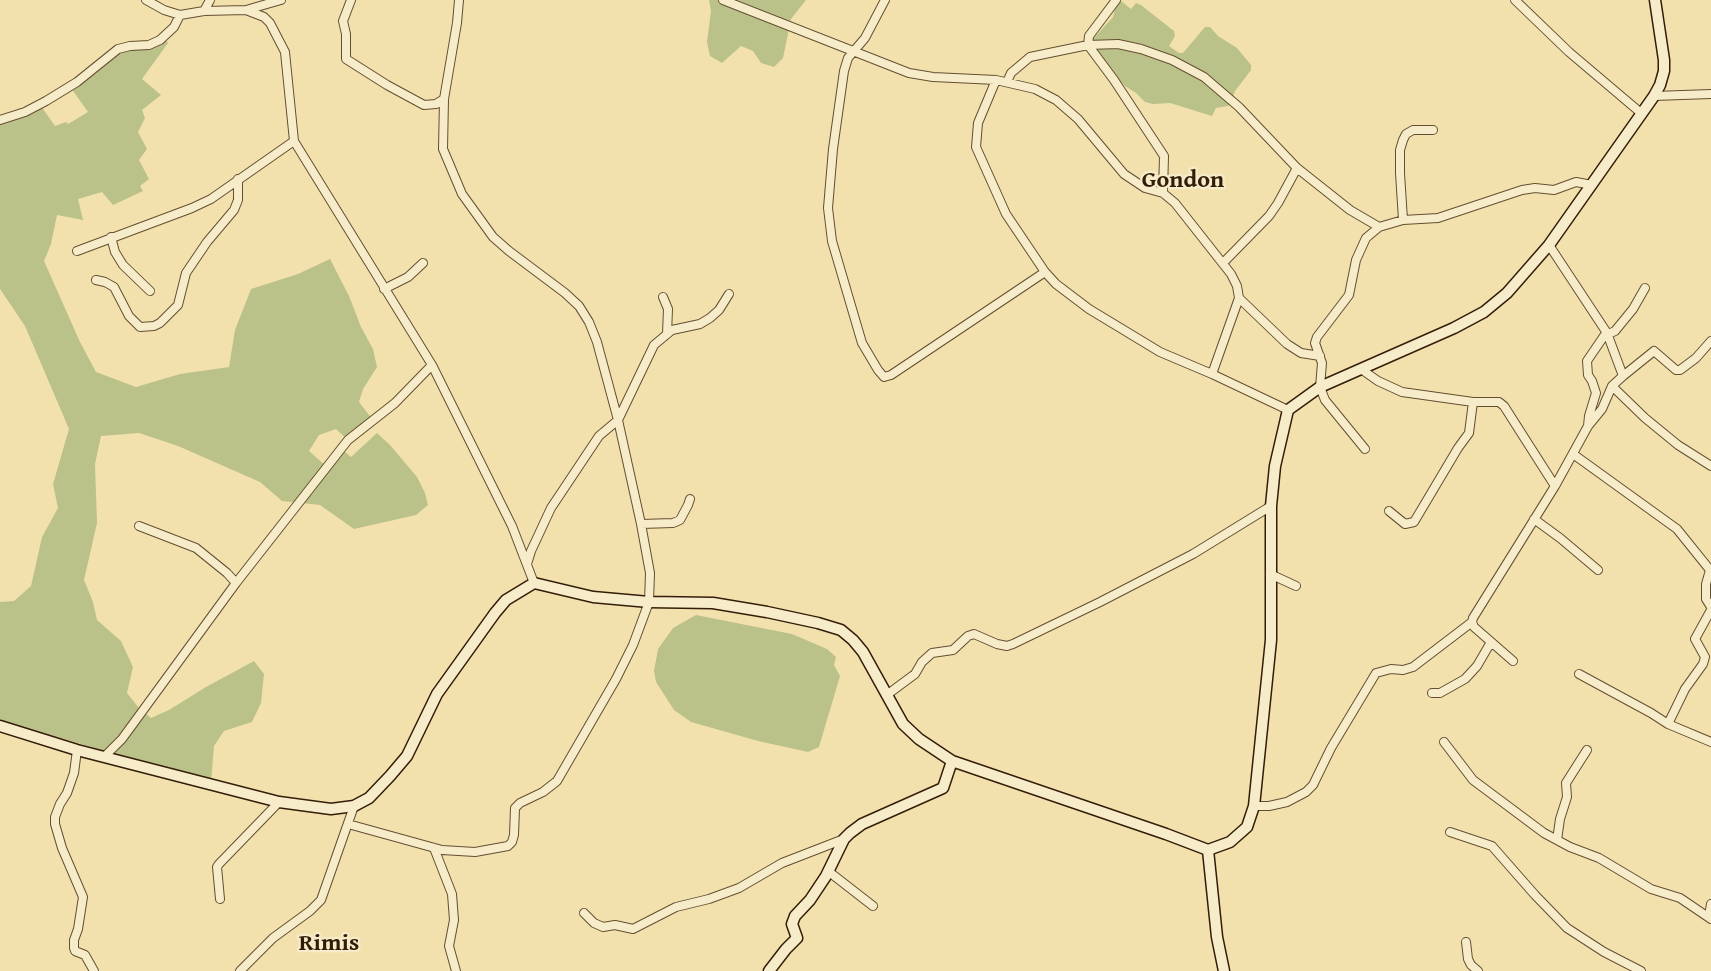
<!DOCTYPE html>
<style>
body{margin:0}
canvas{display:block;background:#f2e1ad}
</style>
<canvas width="1711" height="971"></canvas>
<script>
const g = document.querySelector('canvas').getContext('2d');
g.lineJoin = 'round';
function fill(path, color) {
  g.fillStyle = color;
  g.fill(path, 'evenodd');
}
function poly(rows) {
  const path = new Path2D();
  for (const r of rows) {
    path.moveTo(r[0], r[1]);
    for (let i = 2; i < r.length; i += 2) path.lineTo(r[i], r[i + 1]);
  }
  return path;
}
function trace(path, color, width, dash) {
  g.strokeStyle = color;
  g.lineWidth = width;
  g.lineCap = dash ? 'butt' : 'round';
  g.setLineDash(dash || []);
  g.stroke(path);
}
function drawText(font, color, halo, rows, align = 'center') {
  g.font = font + ' "Gentium Book Plus",serif';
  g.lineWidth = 4.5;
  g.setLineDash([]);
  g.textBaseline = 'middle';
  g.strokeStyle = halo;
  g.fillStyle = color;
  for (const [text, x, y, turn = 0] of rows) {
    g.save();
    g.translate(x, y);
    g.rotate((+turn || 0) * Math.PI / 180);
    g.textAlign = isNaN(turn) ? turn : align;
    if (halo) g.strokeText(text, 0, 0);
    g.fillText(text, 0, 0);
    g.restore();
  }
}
const green = poly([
 [709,0,806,0,791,19,783,58,774,67,761,63,753,51,741,46,722,63,710,56,707,42,711,11],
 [1117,0,1121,1,1131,9,1136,3,1141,5,1174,31,1175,36,1169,46,1179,53,1183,53,1205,27,1210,27,1218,36,1237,48,1251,65,1251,70,1235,91,1231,103,1228,106,1216,108,1212,116,1170,103,1153,104,1145,102,1136,93,1125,86,1089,50,1094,38,1113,17],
 [165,39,168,43,142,79,161,95,142,110,145,118,138,132,147,149,139,160,149,179,140,186,143,191,113,205,102,192,78,199,83,220,57,215,51,244,44,261,80,342,96,372,136,387,180,374,229,367,235,330,251,289,298,274,330,259,349,296,361,327,373,349,377,367,363,389,359,402,373,420,348,440,336,429,319,435,309,451,326,466,343,450,351,457,377,433,390,445,417,477,425,493,428,505,416,515,354,529,320,505,282,501,260,482,178,446,139,433,101,436,95,464,97,523,84,580,93,602,97,620,121,641,133,667,127,693,139,708,151,718,169,710,206,687,254,661,264,674,261,703,252,722,224,731,214,746,211,782,57,737,28,734,0,722,0,602,14,601,31,586,42,537,58,508,53,484,69,429,25,326,0,289,0,123,41,106,55,126,66,122,68,124,88,112,71,88,115,54],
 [696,615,792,634,827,649,836,657,834,665,840,676,819,747,808,752,758,741,691,722,674,710,656,682,654,671,658,649,673,628]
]);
const street = poly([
 [146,0,164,10,180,15,204,11,246,10,264,17,270,23,285,52,294,141,432,365,512,526,534,583],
 [351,0,343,21,346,34,346,59,387,85,424,105,436,104,444,99],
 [723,0,909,73,933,77,996,80,1035,89,1056,100,1078,119,1124,174,1145,188,1163,193,1175,203,1231,274,1237,286,1239,298,1212,374,1288,410],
 [885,0,865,38,848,58,844,71,833,149,828,208,832,241,862,343,878,370,884,377,891,375,1045,272],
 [1116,0,1089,36,1088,45,1114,80,1164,156,1163,193],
 [1515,0,1569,52,1641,113],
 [246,10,281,0],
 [204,11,210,0],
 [996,80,978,123,976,147,1006,214,1045,272,1056,284,1089,309,1160,352,1212,374],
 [1007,82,1011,73,1030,57,1088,45,1118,44,1141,49,1172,60,1204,77,1239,107,1297,168,1350,210,1379,227,1403,220,1438,218,1522,190,1535,188,1554,190,1576,182,1592,185],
 [1654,96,1711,94],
 [0,120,25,112,46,101,77,82,118,49,130,46,149,45,160,40,174,27,180,15],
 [1403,220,1400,173,1400,150,1403,140,1406,134,1413,130,1433,130],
 [111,237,115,252,123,265,150,291],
 [77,251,192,208,211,199,294,141],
 [1223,263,1269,216,1278,203,1297,168],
 [96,280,105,282,114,287,129,316,140,327,154,326,160,323,178,305,186,273,207,242,234,210,238,200,238,179],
 [384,289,408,277,423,263],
 [663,297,668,309,667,334],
 [1239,298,1287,344,1301,353,1320,356],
 [1361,369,1378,381,1402,392,1473,402,1499,402,1504,406,1555,486],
 [1623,376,1654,351,1676,370,1680,370,1696,358,1711,341],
 [1612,386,1645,418,1678,445,1711,466],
 [1588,426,1589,416,1596,393,1592,381,1588,375,1587,361,1604,336,1615,331,1633,309,1645,288],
 [1365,449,1325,400,1320,387,1322,363,1315,343,1317,337,1349,295,1356,260,1366,238,1379,227],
 [1573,454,1677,529,1710,570,1706,584,1706,599,1711,607],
 [1389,511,1405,524,1414,522,1458,448,1469,433,1473,402],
 [1534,519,1560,538,1598,570],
 [641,524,673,523,680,520,688,505,690,499],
 [139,526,196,548,227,573,236,583],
 [527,564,531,551,551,508,599,436,618,420,654,345,672,330,700,324,710,318,719,310,729,294],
 [1270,574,1296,586],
 [1513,661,1474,627,1472,622,1473,618,1555,486,1588,426,1602,409,1612,386,1623,376,1607,333,1549,245],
 [1579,674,1651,713,1668,724,1711,742],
 [1432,693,1440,693,1465,679,1477,666,1491,642],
 [888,694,915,674,922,662,932,653,953,650,968,636,974,634,997,644,1007,646,1013,644,1100,602,1193,554,1271,506],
 [1668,724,1685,689,1703,664,1705,657,1695,639,1711,610],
 [1444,742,1473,780,1544,833,1570,847,1599,858,1651,889,1680,898,1711,919],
 [77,750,74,773,67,793,60,804,55,817,55,824,62,848,83,897,78,929,74,940,74,948,75,951,85,955,94,971],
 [104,757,122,739,236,583,348,440,395,403,432,365],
 [1254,806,1269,806,1287,802,1306,792,1313,785,1331,748,1376,673,1391,669,1403,670,1413,667,1472,622],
 [348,824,442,850,475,852,508,846,512,842,514,835,515,808,520,803,543,792,557,781,616,679,633,645,649,602,650,573,641,524,618,420,597,342,589,322,579,306,565,293,509,251,493,237,462,194,443,149,444,99,457,23,459,0],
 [1450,832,1492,846,1535,895,1567,928,1604,952,1641,971],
 [1557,840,1560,819,1567,797,1566,783,1587,750],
 [434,848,452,894,454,920,449,946,456,971],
 [828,871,873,906],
 [220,899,217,867,219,864,279,802],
 [584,913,594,923,603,927,615,925,633,929,676,907,709,899,739,888,782,863,844,839],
 [1709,916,1711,904],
 [1466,942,1468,959,1471,965,1478,971],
 [240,971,273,938,310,911,321,900,354,806]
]);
const secondary = poly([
 [0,726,77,750,279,802,331,809,354,806,369,798,390,776,407,756,437,694,495,613,506,600,534,583,593,597,649,602,713,603,767,612,818,623,841,630,853,640,863,652,903,724,919,739,952,761,1166,834,1208,850,1230,842,1247,827,1254,806,1271,640,1271,506,1275,466,1288,410,1320,387,1454,328,1484,312,1507,293,1549,245,1654,96,1660,85,1664,71,1664,60,1655,0],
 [1208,850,1217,937,1224,971],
 [769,971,786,949,797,938,792,924,795,916,810,900,826,876,844,839,850,833,862,824,943,788,952,761]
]);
const quarterNames = [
 ["Gondon",1183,181],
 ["Rimis",329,944]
];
fill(green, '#bbc289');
trace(street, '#644e31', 10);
trace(secondary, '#341d08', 13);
trace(street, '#f7ecca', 8);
trace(secondary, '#f7ecca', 10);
drawText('bold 24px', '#341d08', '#f7ecca', quarterNames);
</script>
